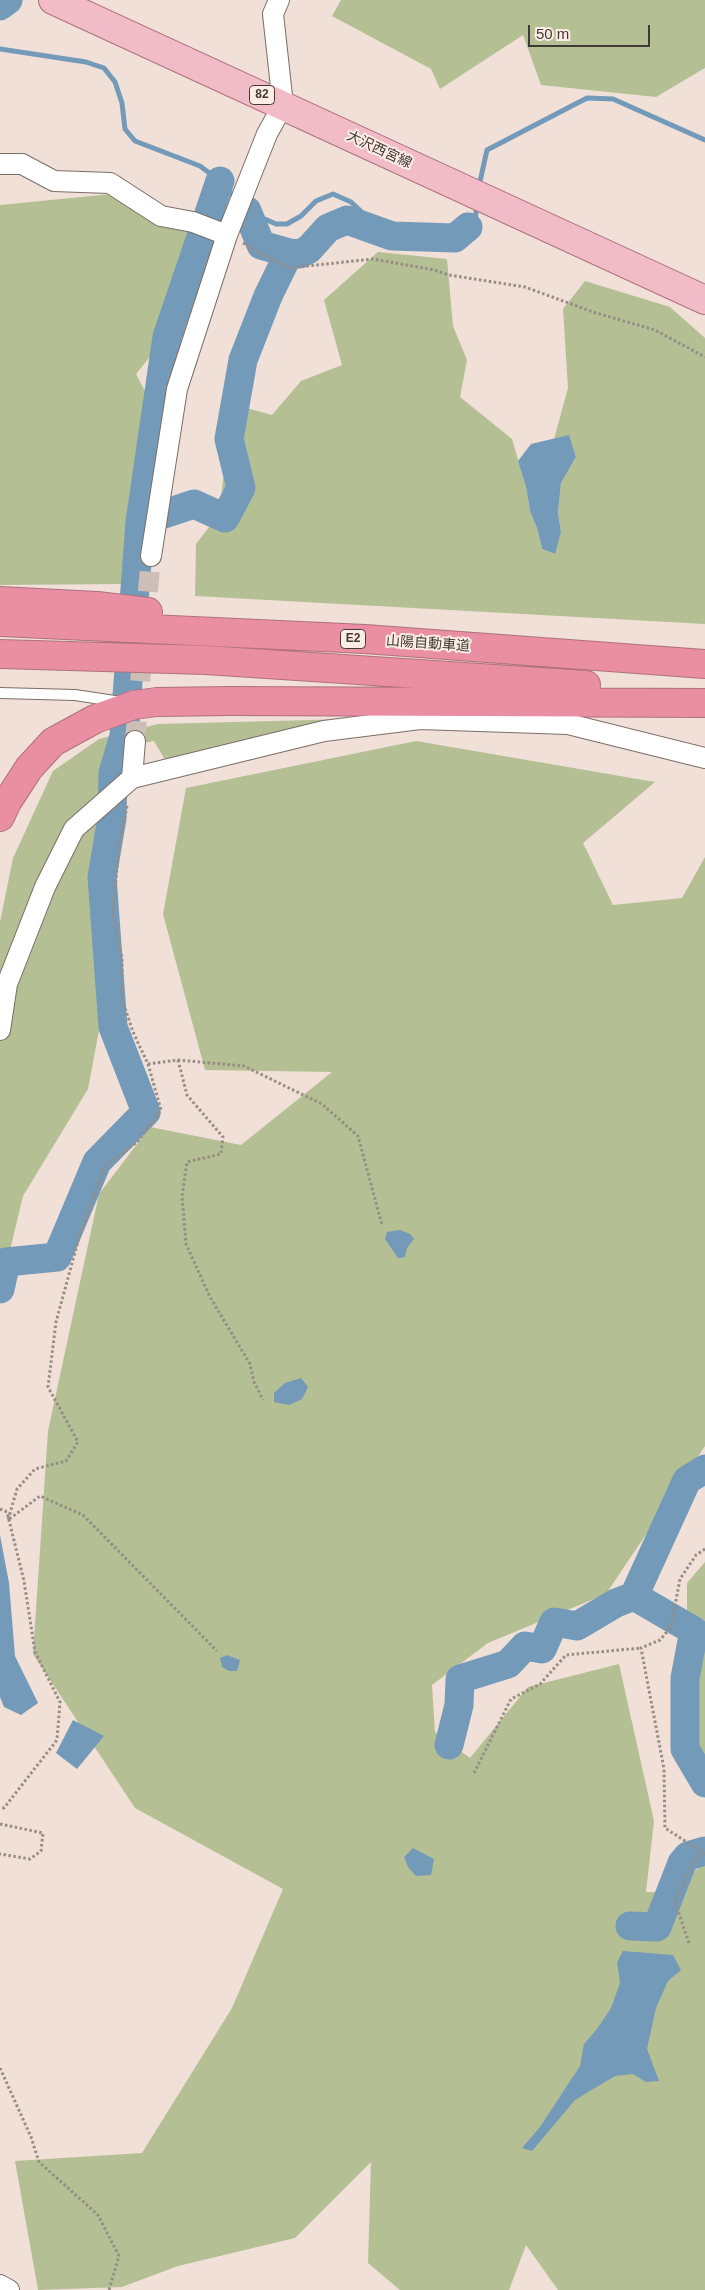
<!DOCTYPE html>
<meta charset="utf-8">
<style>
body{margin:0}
#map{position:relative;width:705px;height:2290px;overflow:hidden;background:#f0e0d7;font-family:Helvetica,sans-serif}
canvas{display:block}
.scale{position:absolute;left:528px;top:25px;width:122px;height:22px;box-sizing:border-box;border:2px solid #403a36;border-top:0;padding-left:6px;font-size:15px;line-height:18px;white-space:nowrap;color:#403a36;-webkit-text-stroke:4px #feede4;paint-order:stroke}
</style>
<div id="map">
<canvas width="705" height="2290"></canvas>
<div class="scale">50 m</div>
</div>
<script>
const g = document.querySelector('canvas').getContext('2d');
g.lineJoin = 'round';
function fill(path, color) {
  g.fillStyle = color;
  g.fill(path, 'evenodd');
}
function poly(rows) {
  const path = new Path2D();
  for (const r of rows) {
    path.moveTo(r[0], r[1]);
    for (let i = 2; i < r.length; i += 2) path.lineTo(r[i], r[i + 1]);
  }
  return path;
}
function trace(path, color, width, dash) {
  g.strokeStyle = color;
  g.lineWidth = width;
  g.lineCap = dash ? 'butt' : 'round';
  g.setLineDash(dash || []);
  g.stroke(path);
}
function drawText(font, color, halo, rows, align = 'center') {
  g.font = font + ' Helvetica,"Noto Sans JP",sans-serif';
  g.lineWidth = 4;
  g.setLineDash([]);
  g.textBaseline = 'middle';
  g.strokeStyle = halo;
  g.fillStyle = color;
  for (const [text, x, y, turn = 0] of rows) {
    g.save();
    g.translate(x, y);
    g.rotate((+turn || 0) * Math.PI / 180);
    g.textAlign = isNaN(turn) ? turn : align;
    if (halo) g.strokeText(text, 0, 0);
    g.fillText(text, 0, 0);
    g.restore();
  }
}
const green = poly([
 [341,0,705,0,705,68,656,97,541,85,523,35,440,89,431,69,332,16],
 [122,193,194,227,157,348,136,374,151,403,122,584,0,585,0,205],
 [378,252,447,259,453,326,467,360,460,397,512,439,526,487,530,511,538,531,542,549,554,554,561,532,558,513,561,483,576,457,569,436,554,439,568,388,563,309,585,281,670,307,705,338,705,624,195,596,196,544,219,514,232,404,272,415,301,381,342,365,324,300],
 [350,719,168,765,154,741,109,749,97,821,120,829,112,961,88,1089,23,1196,0,1292,0,922,13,858,53,771,99,739,158,724],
 [416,741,655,782,583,843,613,905,682,898,705,857,705,1446,606,1594,488,1643,432,1685,435,1732,470,1758,528,1687,619,1664,654,1821,646,1892,668,1892,705,1863,705,2290,558,2290,526,2245,509,2290,400,2290,368,2263,371,2162,295,2238,178,2266,122,2287,38,2290,15,2161,142,2153,232,2008,283,1889,135,1808,33,1654,48,1431,99,1194,150,1127,241,1145,332,1072,205,1070,163,914,186,788],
 [705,1562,705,1790,687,1698,687,1583]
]);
const water = poly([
 [569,435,576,457,561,483,558,513,561,532,555,554,542,549,538,531,530,511,526,487,518,461,531,444],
 [400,1230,410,1234,414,1239,407,1248,405,1257,398,1258,385,1239,387,1232],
 [301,1378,308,1387,302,1399,289,1405,274,1402,274,1393,285,1383],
 [0,1535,9,1583,15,1656,38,1703,21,1715,4,1707,0,1697],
 [227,1655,240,1660,237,1671,229,1671,222,1667,220,1658],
 [73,1720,104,1736,77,1769,56,1753],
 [413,1848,434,1859,431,1875,416,1876,408,1867,404,1857],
 [623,1951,673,1955,681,1970,668,1981,656,2008,647,2049,659,2081,646,2082,633,2074,615,2076,575,2100,532,2151,522,2148,540,2127,580,2066,584,2044,597,2029,611,2008,620,1983,617,1962]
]);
const stream = poly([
 [0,49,86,62,104,68,115,82,122,103,125,129,135,141,200,166,220,181,236,199],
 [479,186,487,150,587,98,613,99,705,140],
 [243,207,247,211,276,224,287,224,301,216,316,201,333,194,351,202,366,216,389,225,456,230,468,227,475,221,477,204]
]);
const river = poly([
 [0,6,8,0],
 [289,253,300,254,309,249,328,228,347,220,392,236,455,238,468,227],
 [140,522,194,504,225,518,241,488,229,439,243,360,268,296,289,253,261,245,247,211],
 [0,1289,6,1262,57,1257,97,1162,146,1112,113,1027,102,877,112,818,113,773,124,736,140,522,167,337,220,181],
 [705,1469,687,1480,634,1596,694,1631,685,1678,685,1749,705,1783],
 [449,1745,459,1705,460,1679,508,1664,525,1646,542,1649,554,1622,577,1626,616,1603,634,1596],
 [630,1926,657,1927,682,1863,688,1856,705,1851]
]);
const minorTunnel = poly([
 [135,741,151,556]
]);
const path = poly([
 [243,243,288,268,373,259,434,270,449,275,525,287,593,312,655,330,705,357],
 [127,806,119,845,113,913,122,958,122,999,133,1032,148,1064,161,1110,138,1141,104,1168,80,1234,56,1322,48,1387,78,1442,66,1461,35,1469,17,1489,8,1520,40,1496,83,1515,217,1651],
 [178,1060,187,1095,223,1137,221,1154,187,1162,182,1196,186,1244,210,1297,250,1364,254,1382,263,1400],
 [148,1064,178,1060,244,1066,322,1104,358,1136,382,1225],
 [0,1509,7,1512,24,1581,35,1652,60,1702,57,1740,4,1808,0,1807],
 [705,1549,696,1555,680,1579,671,1627,660,1640,641,1648,664,1769,665,1828,705,1854],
 [474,1773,511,1699,540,1684,566,1655,641,1648],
 [0,1824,43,1833,41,1851,30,1859,0,1854],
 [689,1943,675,1902,691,1867,702,1852],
 [0,2068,31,2137,39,2162,98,2215,119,2256,109,2290]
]);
const service = poly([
 [0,693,75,695,121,702]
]);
const minor = poly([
 [0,164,22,164,54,181,110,183,161,216,193,222,227,235],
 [151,556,177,389,227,235,267,134,283,105,273,14,279,0],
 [135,741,132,778,324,731,420,719,568,724,705,758],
 [0,1030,7,984,45,887,74,829,132,778],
 [0,2285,9,2290]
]);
const primary = poly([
 [53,0,705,300]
]);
const motorway = poly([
 [0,601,97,606,148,612],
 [0,622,365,639,705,664],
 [0,654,206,660,586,685],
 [0,817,7,802,29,768,53,742,95,719,134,705,157,702,230,701,705,703]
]);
const shields = [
 [262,95,25],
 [353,639,25]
];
const shieldNames = [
 ["82",262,95],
 ["E2",353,639]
];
const streetNames = [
 ["大沢西宮線",379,150,25],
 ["山陽自動車道",428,644,4]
];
fill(green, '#b4bf94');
fill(water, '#749ab9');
trace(stream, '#749ab9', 5);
trace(river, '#749ab9', 29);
trace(minorTunnel, '#cdbfb7', 20, [20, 10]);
trace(service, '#7c6e66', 12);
trace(minor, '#7c6e66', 22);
trace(primary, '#ae717d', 30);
trace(motorway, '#ae717d', 30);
trace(path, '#978c85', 3, [2.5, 2.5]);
trace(service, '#fff', 10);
trace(minor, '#fff', 20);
trace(primary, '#f2bbc8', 28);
trace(motorway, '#ea8ea3', 28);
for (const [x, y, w] of shields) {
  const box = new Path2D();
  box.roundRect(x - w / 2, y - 9.5, w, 19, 4);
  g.fillStyle = '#feede4';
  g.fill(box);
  trace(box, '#403a36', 1);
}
drawText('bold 12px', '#403a36', null, shieldNames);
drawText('14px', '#403a36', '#feede4', streetNames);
</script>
